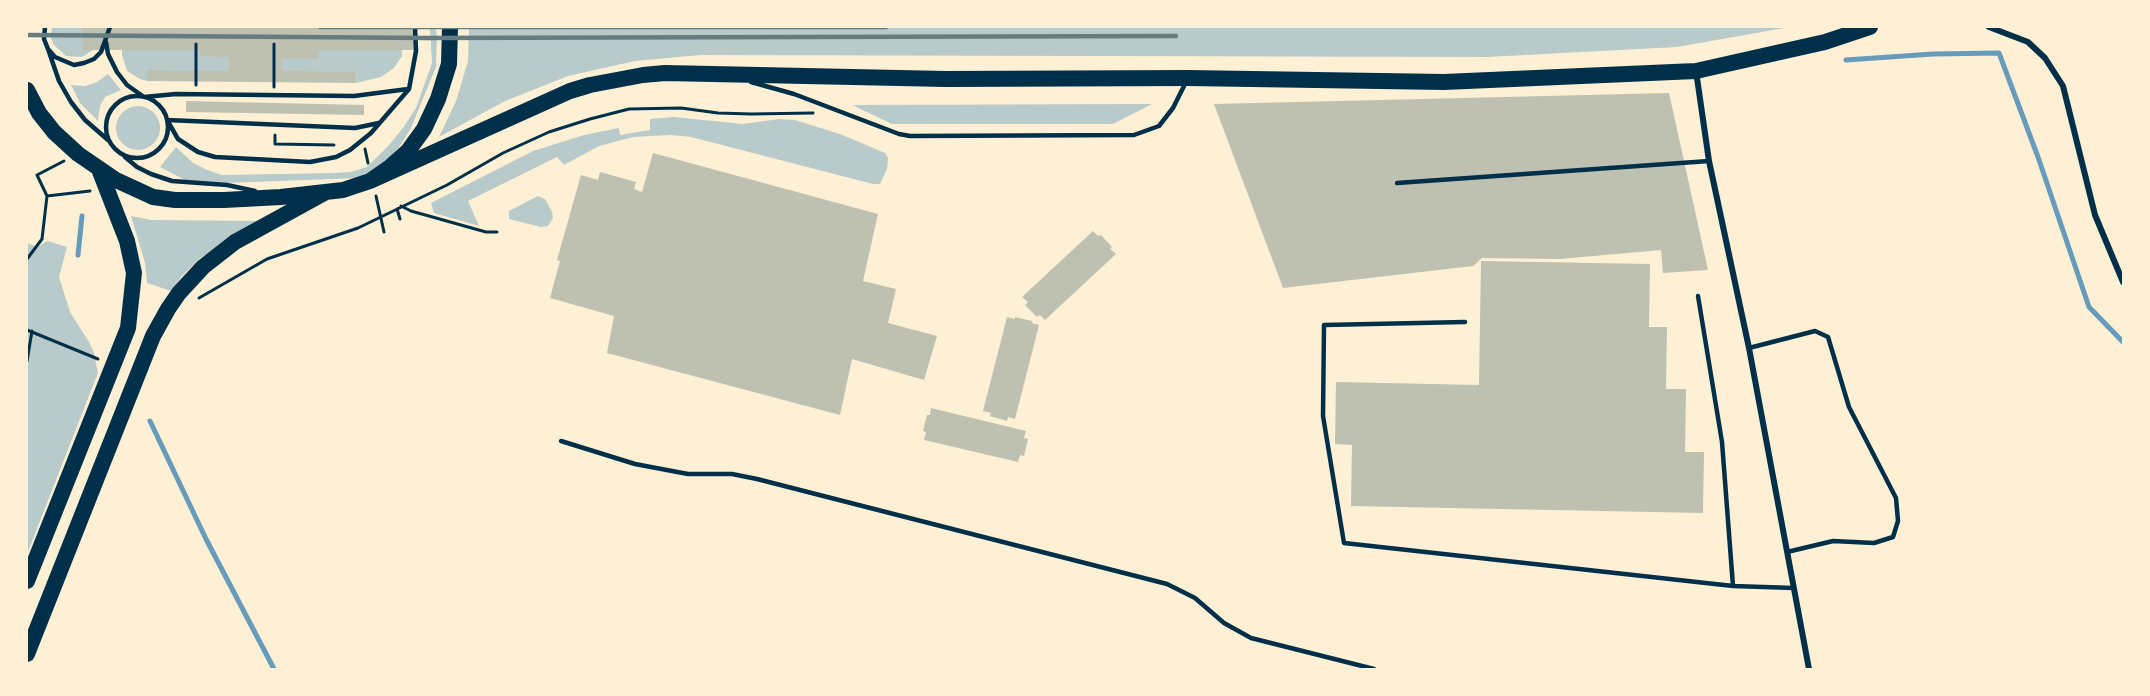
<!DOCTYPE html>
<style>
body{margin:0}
#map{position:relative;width:2150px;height:696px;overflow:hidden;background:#fdf0d5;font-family:"Golos Text",sans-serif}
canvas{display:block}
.frame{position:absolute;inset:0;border:28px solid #fdf0d5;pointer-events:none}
</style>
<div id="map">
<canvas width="2150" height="696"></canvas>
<div class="frame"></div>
</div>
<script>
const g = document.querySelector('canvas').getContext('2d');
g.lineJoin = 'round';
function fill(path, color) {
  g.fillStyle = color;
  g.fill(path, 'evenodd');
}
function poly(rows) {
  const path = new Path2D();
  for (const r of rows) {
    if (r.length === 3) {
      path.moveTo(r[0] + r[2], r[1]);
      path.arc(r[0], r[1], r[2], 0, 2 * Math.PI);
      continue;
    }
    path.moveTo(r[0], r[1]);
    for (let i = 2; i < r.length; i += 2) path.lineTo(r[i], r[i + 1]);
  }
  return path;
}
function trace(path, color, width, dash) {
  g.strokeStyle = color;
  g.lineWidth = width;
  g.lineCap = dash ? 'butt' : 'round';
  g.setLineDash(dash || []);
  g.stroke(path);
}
const green = poly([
 [52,27,99,27,96,48,82,57,66,56,54,45,51,38],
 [401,27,402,56,394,68,381,77,356,83,357,73,147,81,140,79,127,71,122,55,122,31],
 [430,27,435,27,437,36,436,67,411,128,398,149,377,169,359,178,225,183,185,180,160,167,176,147,193,163,205,169,222,175,334,173,351,172,367,167,389,145,403,128,416,108,432,63],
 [469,27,1790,27,1677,47,1487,57,701,55,635,61,568,76,505,101,439,137,456,101,468,61],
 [108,74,121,90,105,97,100,106,98,121,80,103,71,85,85,86,97,82],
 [1152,104,1113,124,892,124,852,105],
 [138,128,22],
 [674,117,743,124,779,119,795,120,840,134,885,153,888,158,887,169,880,184,873,184,691,137,671,135,633,137,599,146,564,165,557,157,468,201,479,226,434,213,431,203,533,151,584,135,619,128,620,135,650,130,650,119],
 [538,196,545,199,552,212,553,218,548,226,541,227,509,219,509,211],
 [131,216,151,220,263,221,200,258,182,276,171,291,147,283,145,263],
 [48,241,67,247,59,277,70,312,89,342,94,353,98,373,27,554,27,243,37,247]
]);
const stream = poly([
 [1846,60,1933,54,1999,53,2038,157,2089,307,2123,342],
 [78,255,82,216],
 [150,421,206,539,274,669]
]);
const building = poly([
 [82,27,415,27,415,50,318,50,318,59,282,59,282,71,357,72,356,83,147,81,147,70,229,71,229,57,200,56,200,50,82,50],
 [1669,93,1708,270,1663,273,1661,250,1560,259,1482,258,1473,266,1283,288,1214,104],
 [186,101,364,105,364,115,186,112],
 [653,153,878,214,863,281,896,289,888,323,937,336,924,380,852,359,840,415,607,353,614,316,550,298,560,261,557,260,581,175,598,180,600,172,636,182,634,189,642,192],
 [1093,231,1098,236,1101,235,1112,247,1110,249,1116,254,1045,320,1040,315,1037,317,1025,305,1028,302,1022,297],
 [1481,261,1650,264,1649,327,1667,327,1666,389,1686,389,1685,452,1704,452,1703,513,1351,506,1352,445,1335,444,1336,382,1479,385],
 [1007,317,1015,319,1015,317,1032,321,1032,323,1039,325,1015,419,1008,417,1007,421,990,416,991,413,983,411],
 [931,408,1026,431,1024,438,1028,439,1024,456,1020,455,1018,462,924,440,926,432,923,431,927,415,930,415]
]);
const path = poly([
 [196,44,196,85],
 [274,44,274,87],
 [275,135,275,144,334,145],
 [365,149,368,163],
 [47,196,90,191],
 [376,196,384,232],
 [401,206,411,211,486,232,497,232],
 [397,209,400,219],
 [27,259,42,239,47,196,37,175,64,161],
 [199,298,267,259,358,228,447,185,503,153,549,132,590,119,629,109,681,108,718,113,751,114,813,113],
 [27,330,98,359],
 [27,361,32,331]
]);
const service = poly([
 [45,27,44,39,48,49,55,57,74,65,84,63,94,59,101,52,110,27],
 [106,42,108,54,117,72,127,85,144,97,176,94,354,96,408,89],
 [48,49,59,81,71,102,85,120,108,140],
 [751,82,794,94,899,134,910,136,1134,135,1159,126,1173,108,1186,82],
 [137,127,31],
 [167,120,178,139,198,152,215,157,310,162,336,157,350,150,371,133,409,89,416,51,415,27],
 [167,120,355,128,379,123],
 [125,157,137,167,151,174,172,181,227,185,255,191],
 [1397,183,1709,161],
 [1698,296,1722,442,1733,586],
 [1465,322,1324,325,1323,416,1344,543,1733,586,1794,588],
 [1749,348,1815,331,1828,337,1849,407,1896,498,1898,521,1893,537,1874,543,1833,541,1787,552],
 [561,441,635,464,688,474,732,474,757,479,1167,584,1195,598,1224,623,1251,638,1374,669]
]);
const minor = poly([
 [1989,27,2028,42,2045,58,2063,86,2095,215,2123,282],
 [1696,71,1709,161,1749,348,1809,669]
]);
const trunk = poly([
 [27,90,39,113,54,132,78,154,116,180,153,197,175,200,224,200,281,197,343,190,370,181,390,167,408,151,424,129,438,99,449,64,450,27],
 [370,181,570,91,590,85,643,75,665,73,946,79,1188,78,1444,82,1696,71,1825,42,1870,27],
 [27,581,128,328,134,273,127,241,99,169],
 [27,654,153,336,168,309,179,293,203,267,235,242,326,192]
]);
const rail = poly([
 [320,27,886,27],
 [27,35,428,38,1176,36]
]);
fill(green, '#b9caca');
trace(stream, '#669bbc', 5);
fill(building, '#bec0b2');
trace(path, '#003049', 3);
trace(service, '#003049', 4.5);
trace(minor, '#003049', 6);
trace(trunk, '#003049', 16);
trace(rail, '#657d81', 4.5);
</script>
